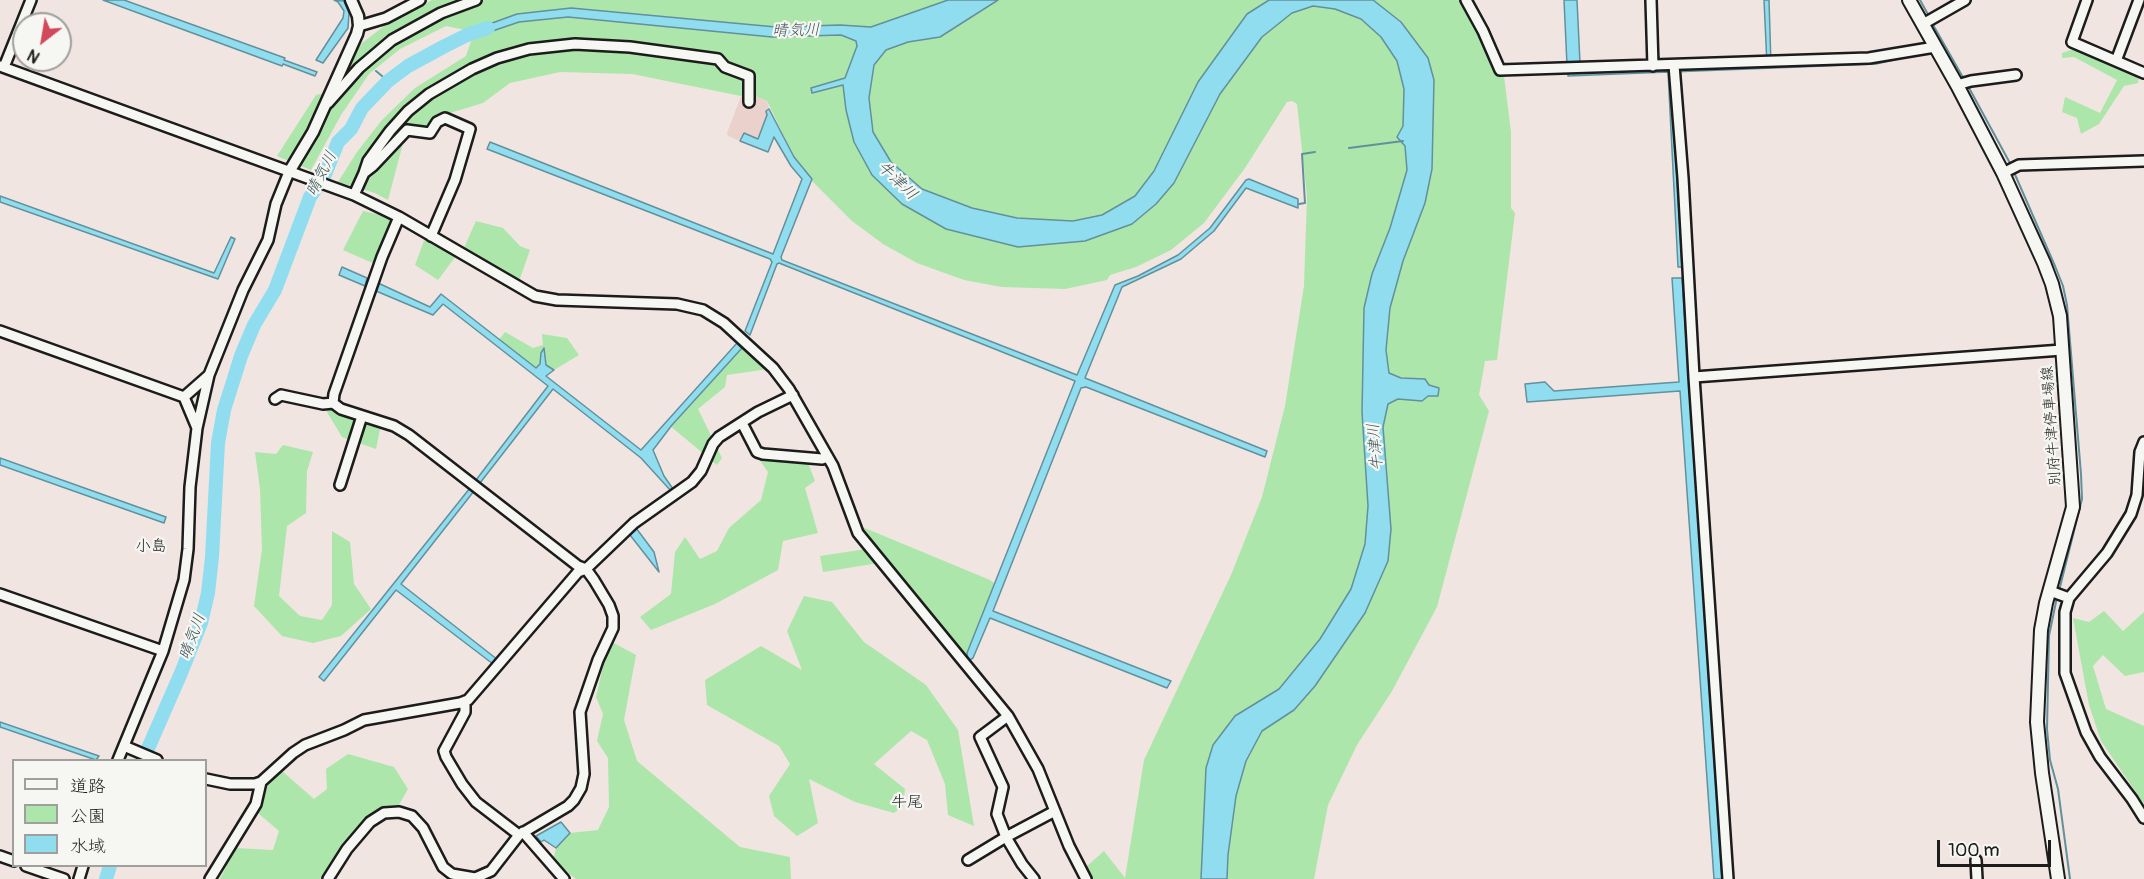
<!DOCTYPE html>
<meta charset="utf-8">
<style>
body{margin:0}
#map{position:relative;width:2144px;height:879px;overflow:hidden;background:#f1e5e1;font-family:Pangolin,"Klee One",sans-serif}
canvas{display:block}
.legend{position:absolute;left:12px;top:759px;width:195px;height:108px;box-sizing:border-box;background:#f6f6f2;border:2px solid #9f9f9c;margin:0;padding:8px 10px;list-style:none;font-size:18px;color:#1c1c1c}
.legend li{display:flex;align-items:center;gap:12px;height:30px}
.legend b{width:30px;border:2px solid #9f9f9c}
.north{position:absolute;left:12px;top:12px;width:60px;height:60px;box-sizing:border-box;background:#f6f6f2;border:2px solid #9f9f9c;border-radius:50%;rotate:211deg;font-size:16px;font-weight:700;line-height:24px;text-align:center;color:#1c1c1c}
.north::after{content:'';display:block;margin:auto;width:21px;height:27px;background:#d1495b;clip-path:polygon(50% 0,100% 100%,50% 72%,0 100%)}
.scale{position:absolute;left:1937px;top:840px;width:114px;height:27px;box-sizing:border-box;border:3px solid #1c1c1c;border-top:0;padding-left:8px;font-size:18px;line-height:21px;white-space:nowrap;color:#1c1c1c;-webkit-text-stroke:4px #f6f6f2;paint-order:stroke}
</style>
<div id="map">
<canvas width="2144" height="879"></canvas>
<ul class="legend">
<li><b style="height:8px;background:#f6f6f2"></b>道路</li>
<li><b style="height:16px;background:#ace6aa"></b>公園</li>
<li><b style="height:16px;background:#90ddf0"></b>水域</li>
</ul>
<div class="north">N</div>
<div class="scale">100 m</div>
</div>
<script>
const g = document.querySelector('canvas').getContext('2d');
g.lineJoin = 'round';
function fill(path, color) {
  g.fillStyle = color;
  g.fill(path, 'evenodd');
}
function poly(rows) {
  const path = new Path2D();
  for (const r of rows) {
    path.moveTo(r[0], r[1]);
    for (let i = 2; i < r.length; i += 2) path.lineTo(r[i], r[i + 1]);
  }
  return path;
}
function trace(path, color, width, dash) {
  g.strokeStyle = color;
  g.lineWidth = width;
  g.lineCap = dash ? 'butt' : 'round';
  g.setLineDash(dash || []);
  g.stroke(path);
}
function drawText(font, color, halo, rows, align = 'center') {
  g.font = font + ' Pangolin,"Klee One",sans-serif';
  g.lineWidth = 4.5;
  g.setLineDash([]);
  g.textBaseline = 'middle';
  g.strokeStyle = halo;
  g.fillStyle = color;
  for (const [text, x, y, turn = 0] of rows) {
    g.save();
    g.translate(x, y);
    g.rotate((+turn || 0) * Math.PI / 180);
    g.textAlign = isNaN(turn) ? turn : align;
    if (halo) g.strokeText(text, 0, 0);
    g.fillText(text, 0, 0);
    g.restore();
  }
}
const built = poly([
 [741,96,755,96,767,101,769,109,766,111,767,115,758,139,744,133,740,141,728,136,727,133]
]);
const green = poly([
 [432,0,948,0,871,27,840,25,776,27,571,8,517,14,470,31,446,26,400,49,369,74,341,115,311,170,277,156,316,95,336,90,357,47,388,23],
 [998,0,1269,0,1247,14,1198,82,1154,171,1135,196,1102,215,1073,221,1017,218,972,208,922,189,891,162,873,132,869,98,874,65,886,50,908,42,940,37],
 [1373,0,1470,0,1504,76,1511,132,1511,208,1515,213,1497,360,1485,361,1479,395,1489,411,1437,607,1392,691,1357,745,1328,805,1314,879,1227,879,1228,855,1236,796,1246,761,1262,731,1294,710,1315,686,1365,613,1388,561,1391,529,1383,427,1388,404,1398,399,1422,401,1428,396,1438,396,1425,379,1401,378,1389,373,1386,350,1390,308,1403,261,1425,203,1432,169,1434,80,1402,22],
 [1313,6,1335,9,1361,19,1381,37,1397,61,1404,89,1403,126,1407,170,1390,228,1372,274,1362,412,1368,506,1365,544,1351,589,1320,639,1279,689,1235,716,1206,768,1201,879,1082,879,1079,873,1104,851,1125,878,1144,760,1231,575,1262,497,1285,406,1304,286,1307,196,1297,104,1292,101,1287,102,1245,168,1204,223,1171,250,1136,267,1110,275,1107,280,1065,289,1002,287,964,280,917,263,883,244,852,221,810,179,811,178,794,157,767,101,755,96,741,96,632,74,560,72,510,83,483,103,443,115,427,129,407,128,388,200,375,193,338,182,357,152,382,120,415,88,466,56,472,38,519,22,568,17,772,37,841,35,856,41,857,46,845,78,811,88,812,93,843,84,846,110,946,229,1132,224,1156,204,1174,183,1220,94,1262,37,1292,13],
 [2074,49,2139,77,2138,83,2124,86,2099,124,2081,134,2077,118,2062,112,2065,97,2100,113,2117,80,2074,57,2062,58,2062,53],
 [363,211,385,216,394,221,377,265,343,250],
 [476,221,503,228,520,246,530,250,518,284,463,250],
 [425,238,456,256,438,280,415,265],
 [505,332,533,348,543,345,542,334,567,338,579,355,554,370,540,374,498,341],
 [746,334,782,367,727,375,725,387,698,409,722,458,717,465,669,425],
 [324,407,380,429,376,449,342,437],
 [283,445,313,452,307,471,306,513,287,526,279,596,300,616,322,620,332,605,332,531,350,542,354,584,371,609,341,636,313,643,282,636,254,606,262,549,260,489,255,452,276,454],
 [756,455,807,460,815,481,805,488,818,533,783,541,778,570,715,604,651,630,640,617,671,594,675,552,685,537,700,559,717,551,729,528,761,500,768,472],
 [860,526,990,580,999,587,968,661,885,562,823,572,820,556,873,548],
 [804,596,832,602,864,642,926,685,958,730,974,826,948,815,945,784,927,740,911,731,874,764,905,789,903,806,894,813,855,802,809,779,818,823,797,836,774,816,769,796,790,764,779,746,707,705,705,680,761,646,802,670,787,631],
 [2104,611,2123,631,2144,612,2144,672,2125,676,2103,655,2093,666,2106,709,2144,726,2144,804,2101,741,2089,705,2073,618,2089,622],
 [612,642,636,655,624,720,637,761,740,847,790,857,791,879,576,879,553,861,556,848,570,833,598,830,609,807,608,758,597,741,603,714,596,697,606,653],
 [348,754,394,767,408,789,399,805,374,813,342,847,320,879,220,879,235,848,273,850,279,831,258,813,267,787,282,771,314,799,327,789,326,769]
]);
const water = poly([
 [103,0,124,0,285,58,284,60,317,72,315,76,283,64,282,66,103,0],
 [334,0,344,1,349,13,348,28,323,63,316,60,343,18,344,11,338,2,334,0],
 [948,0,998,0,940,37,908,42,886,50,874,65,869,98,873,132,891,162,922,189,972,208,1017,218,1073,221,1102,215,1135,196,1154,171,1198,82,1247,14,1269,0,1373,0,1401,22,1428,58,1434,80,1432,169,1425,203,1403,261,1390,308,1386,350,1389,373,1401,378,1425,379,1429,385,1439,388,1438,396,1428,396,1422,401,1398,399,1388,404,1383,427,1391,529,1388,561,1365,613,1315,686,1294,710,1262,731,1246,761,1236,796,1228,855,1227,879,1201,879,1206,768,1213,745,1235,716,1279,689,1320,639,1351,589,1365,544,1368,506,1362,412,1364,308,1372,274,1390,228,1407,170,1405,146,1397,137,1403,126,1404,89,1397,61,1381,37,1361,19,1335,9,1313,6,1292,13,1262,37,1220,94,1174,183,1156,204,1132,224,1085,241,1018,247,946,229,902,204,872,175,854,142,846,110,843,85,812,93,811,88,845,78,857,46,856,41,841,35,772,37,568,17,519,22,472,38,470,31,517,14,571,8,776,27,840,25,871,27,948,0],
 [1564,0,1577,0,1580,63,1578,72,1767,65,1764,0,1769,0,1771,65,1929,52,1876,64,1671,72,1682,267,1678,267,1668,72,1568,76,1568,73,1571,72,1567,65,1564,0],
 [769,109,794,157,812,179,781,257,782,260,1077,375,1115,285,1138,276,1178,255,1210,228,1246,180,1249,179,1298,199,1298,208,1246,188,1214,231,1181,259,1122,287,1085,378,1267,451,1265,457,1086,387,1081,388,993,611,1171,681,1167,688,990,618,973,658,968,661,967,653,1075,381,779,263,777,264,750,335,745,331,772,262,770,259,487,149,490,142,773,254,802,179,791,166,774,137,768,152,740,141,744,133,758,139,767,115,766,111,769,109],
 [0,196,214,273,231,237,235,239,218,279,0,202,0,196],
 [342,267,367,278,365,286,339,275,342,267],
 [1672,278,1682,278,1722,879,1714,879,1680,391,1527,402,1525,384,1545,382,1554,391,1679,382,1672,278],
 [378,283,430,307,441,294,536,368,540,364,541,353,544,348,546,365,554,370,546,376,641,450,737,343,742,348,672,425,653,450,664,476,673,489,671,491,641,458,553,389,480,483,476,480,548,386,443,304,433,315,376,291,378,283],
 [0,458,166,517,164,523,0,465,0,458],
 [470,488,474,491,401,584,498,660,493,664,396,590,324,681,319,677,470,488],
 [636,528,654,552,659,572,630,535,636,528],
 [0,722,99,756,96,760,0,727,0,722],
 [561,822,570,833,556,848,544,840,541,842,536,836,561,822]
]);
const stream = poly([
 [1920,0,1930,18],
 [1932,23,1965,81],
 [376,71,388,81],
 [1968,86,2011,165],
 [1349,148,1403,141],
 [2013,170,2055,266,2063,286,2067,305,2081,474,2082,499,2059,591],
 [1299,204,1305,203,1302,154,1315,152],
 [2057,597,2049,636,2047,729,2050,760,2058,789,2070,879]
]);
const river = poly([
 [143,760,181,673,201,623,208,593,212,557,218,443,224,410,241,356,254,325,275,290,310,197,324,177,338,142,351,129,362,108,388,81,408,66,443,47,469,34,488,28],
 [106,879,110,866]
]);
const minor = poly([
 [1466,0,1483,31,1500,70,1869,58,1935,47],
 [1651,0,1653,66],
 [2087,0,2072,42,2144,73],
 [1923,24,1965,0],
 [359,26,386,18,420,0],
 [2116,61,2139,0],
 [1674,65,1683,178,1694,377,1728,879],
 [0,66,354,195,399,217,535,296,557,300,677,304,703,310,724,323,773,368,789,389,833,466,858,533,1008,716,1038,769,1069,846,1086,879],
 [4,67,31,0],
 [1957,85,1971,81,2016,75],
 [328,103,359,68,392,40,441,13,476,0],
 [364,173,368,161,390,131,408,111,429,94,472,69,497,58,529,49,575,44,630,47,718,59,725,67,749,76,749,102],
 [2003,173,2019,165,2144,161],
 [354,195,364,173,373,166,407,130,430,133,437,122,445,118,470,129,455,180,431,236],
 [0,331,184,397,209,375],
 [1694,377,2062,350],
 [184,397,197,428],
 [275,399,281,395,323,404,333,403],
 [742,423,757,452,763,454,822,459,828,457],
 [2144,442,2140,452,2137,495,2131,514,2107,553,2069,598,2065,612,2065,673,2086,732,2100,757,2132,799,2144,818],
 [340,485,362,416],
 [2050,591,2069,598],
 [0,594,163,651],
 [465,701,465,712,444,751,446,757,462,784,476,802,519,835],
 [1008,716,980,737,1003,787,997,814,1006,837,1022,864,1034,879],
 [124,746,157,760],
 [118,760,163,651,184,580,188,549,190,487,197,428,209,375,243,290,268,240,276,204,289,172],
 [206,779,230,784,255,784,261,782,293,753,305,745,344,730,364,720,460,703,468,700,578,572,586,569,634,523,692,482,701,471,713,444,719,437,758,412,793,395],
 [523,832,564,879],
 [0,856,14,861],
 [968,860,1006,837,1055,811],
 [1976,860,1977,879],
 [26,866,64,879],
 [79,879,83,866],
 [210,879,256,804,261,782],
 [328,879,347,849,370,822,384,813,399,812,412,816,423,828,443,867,452,874,475,878,491,871,519,835,568,806,574,800,581,788,584,774,580,712,598,660,613,628,613,616,609,605,594,580,586,569,578,566,409,435,394,426,341,409,333,403,334,394,382,257,399,217]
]);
const tertiary = poly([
 [289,172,313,132,357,34,359,26,358,16,351,0]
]);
const secondary = poly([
 [1909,0,1957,85,2003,173,2044,263,2052,284,2060,316,2073,507,2046,603,2041,630,2037,722,2042,773,2058,879]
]);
const streetNames = [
 ["別府牛津停車場線",2052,426,-94]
];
const waterNames = [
 ["晴気川",796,31,-1],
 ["晴気川",322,174,-63],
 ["牛津川",897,181,44],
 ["牛津川",1376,447,-95],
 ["晴気川",193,637,-70]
];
const neighbourhoodNames = [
 ["小島",151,547],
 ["牛尾",907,803]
];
fill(built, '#ebd1cc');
fill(green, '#ace6aa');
fill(water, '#90ddf0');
trace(water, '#62909b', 1.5);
trace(stream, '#62909b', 2);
trace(river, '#90ddf0', 14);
trace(minor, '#1c1c1c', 14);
trace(tertiary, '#1c1c1c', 15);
trace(secondary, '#1c1c1c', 16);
trace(minor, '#f6f6f2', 9);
trace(tertiary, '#f6f6f2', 10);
trace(secondary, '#f6f6f2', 12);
drawText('15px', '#1c1c1c', '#f6f6f2', streetNames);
drawText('italic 16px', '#3f565c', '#f6f6f2', waterNames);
drawText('16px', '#1c1c1c', '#f6f6f2', neighbourhoodNames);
</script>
